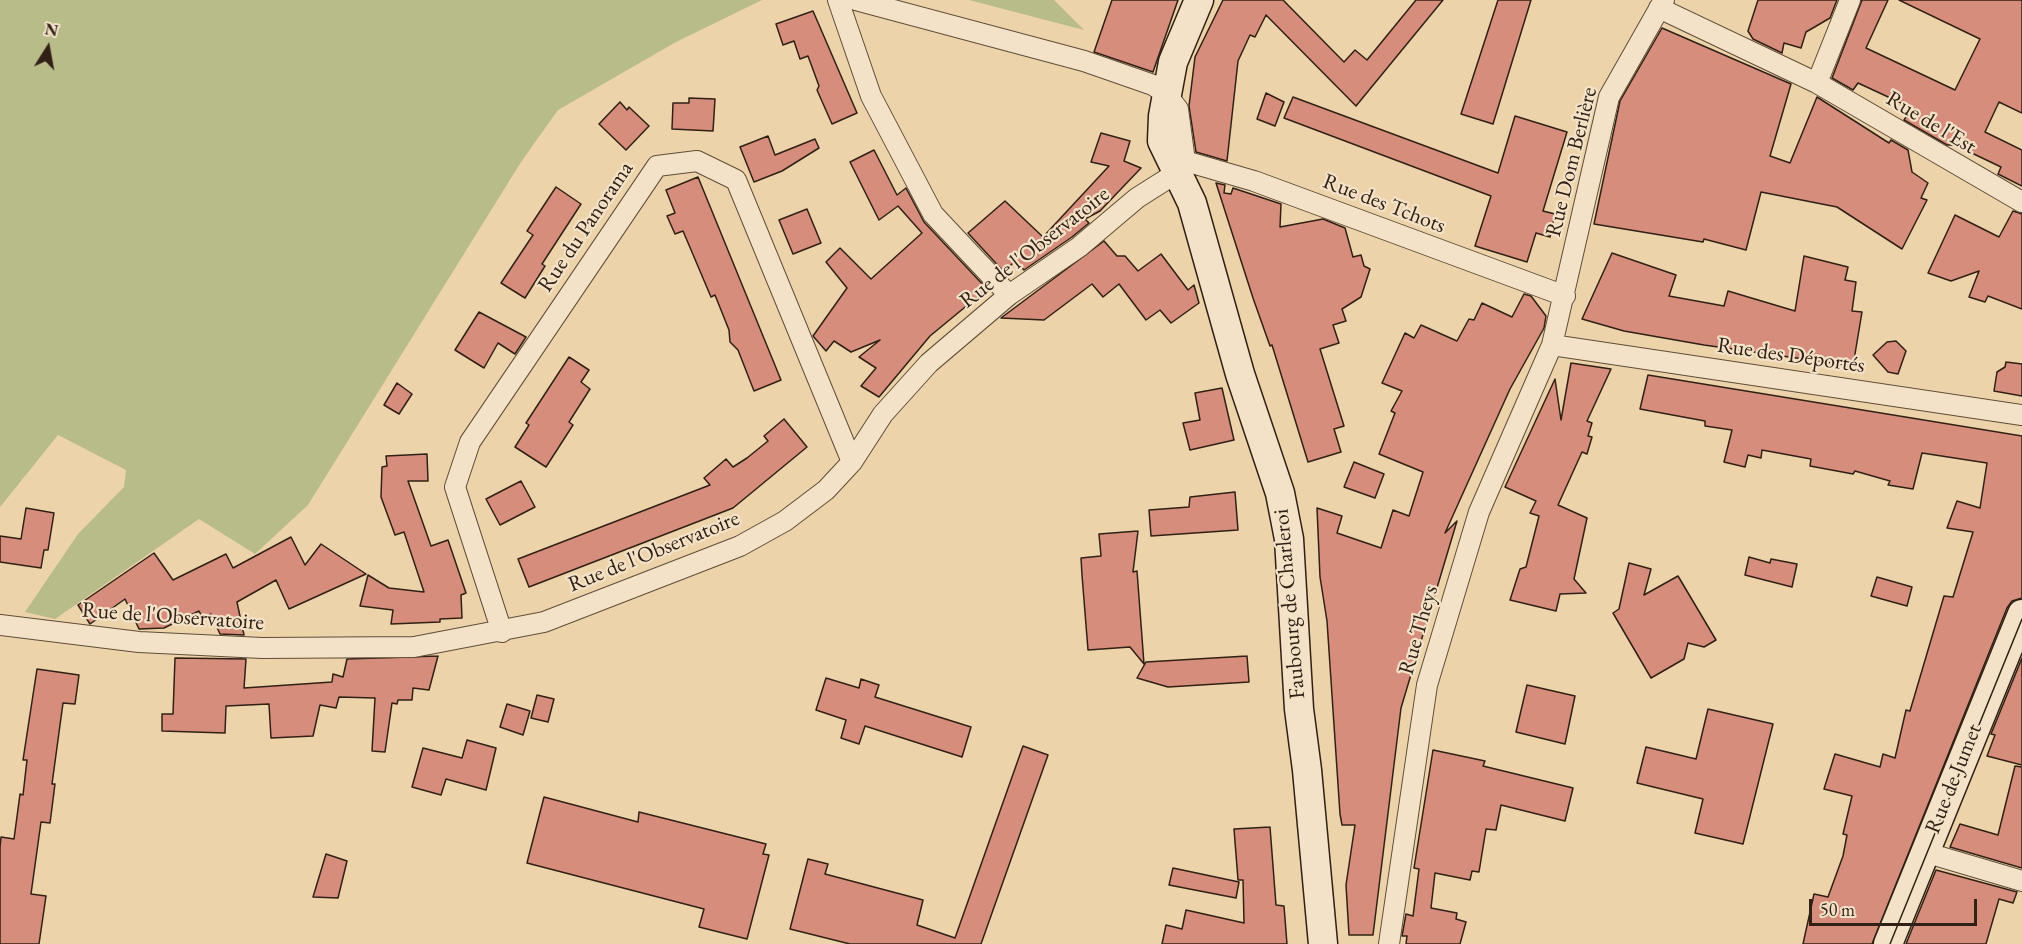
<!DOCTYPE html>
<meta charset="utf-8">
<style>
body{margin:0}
#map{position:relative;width:2022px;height:944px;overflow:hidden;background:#edd3a9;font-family:"EB Garamond",serif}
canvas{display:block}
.north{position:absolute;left:18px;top:18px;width:60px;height:60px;-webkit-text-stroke:4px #f3e2c7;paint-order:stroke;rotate:11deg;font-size:16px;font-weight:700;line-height:24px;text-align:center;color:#302015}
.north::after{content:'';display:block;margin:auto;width:21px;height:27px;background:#302015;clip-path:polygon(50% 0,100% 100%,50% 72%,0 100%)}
.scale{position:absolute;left:1809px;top:899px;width:168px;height:27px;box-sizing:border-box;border:3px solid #302015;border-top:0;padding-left:8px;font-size:18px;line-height:21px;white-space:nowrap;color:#302015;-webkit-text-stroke:4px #f3e2c7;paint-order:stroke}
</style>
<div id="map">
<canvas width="2022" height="944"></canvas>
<div class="north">N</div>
<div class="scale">50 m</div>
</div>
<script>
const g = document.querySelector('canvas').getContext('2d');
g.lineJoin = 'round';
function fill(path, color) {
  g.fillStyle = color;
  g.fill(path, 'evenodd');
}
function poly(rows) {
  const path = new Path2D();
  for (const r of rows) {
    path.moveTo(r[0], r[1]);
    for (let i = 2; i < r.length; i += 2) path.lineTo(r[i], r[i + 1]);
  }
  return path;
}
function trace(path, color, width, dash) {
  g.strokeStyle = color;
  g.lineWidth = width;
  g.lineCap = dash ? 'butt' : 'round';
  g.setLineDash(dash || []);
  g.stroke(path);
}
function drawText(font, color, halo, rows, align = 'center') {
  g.font = font + ' "EB Garamond",serif';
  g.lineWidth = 4.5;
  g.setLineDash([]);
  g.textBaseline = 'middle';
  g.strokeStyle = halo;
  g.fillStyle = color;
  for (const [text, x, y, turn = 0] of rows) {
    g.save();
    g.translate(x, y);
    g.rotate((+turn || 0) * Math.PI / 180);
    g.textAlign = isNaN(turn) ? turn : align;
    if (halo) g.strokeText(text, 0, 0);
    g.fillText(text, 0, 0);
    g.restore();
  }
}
const green = poly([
 [0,0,762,0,676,42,558,110,521,162,308,505,255,554,199,519,55,619,25,612,78,534,124,487,126,470,58,435,0,507],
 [969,0,1054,0,1084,30]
]);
const building = poly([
 [1112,0,1178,0,1153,72,1094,52,1112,0],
 [1223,0,1283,0,1344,62,1355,50,1367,60,1416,0,1443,0,1356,106,1266,15,1255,37,1250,35,1238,61,1227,161,1196,152,1189,106,1195,57,1223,0],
 [1498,0,1531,0,1493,124,1461,114,1498,0],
 [1758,0,1837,0,1830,18,1806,32,1801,48,1784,43,1782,53,1753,39,1748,31,1758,0],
 [1862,0,1888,0,1866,48,1955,90,1980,39,1899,0,2022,0,2022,113,1999,102,1985,132,2022,150,2022,186,1998,174,2001,167,1955,145,1947,145,1904,120,1912,108,1858,83,1853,90,1832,78,1862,0],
 [813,11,857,113,832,124,817,90,819,86,808,56,800,59,794,41,783,45,776,24,813,11],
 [1662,28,1791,84,1770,156,1790,163,1817,97,1889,143,1891,140,1908,150,1912,172,1928,183,1921,198,1927,200,1902,249,1837,207,1761,192,1746,250,1704,239,1703,242,1594,224,1620,101,1662,28],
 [1266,93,1284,102,1275,126,1257,119,1266,93],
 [1293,97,1498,173,1515,116,1567,132,1543,211,1555,214,1550,237,1536,233,1527,262,1475,246,1491,196,1284,118,1293,97],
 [689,98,715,99,713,131,672,129,673,103,689,103,689,98],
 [620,102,627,110,629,107,649,126,626,150,599,124,620,102],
 [1101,133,1130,141,1124,161,1141,168,1100,211,1085,219,1089,223,1072,237,1024,270,1015,261,1004,272,968,233,1005,201,1043,237,1109,166,1091,162,1101,133],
 [768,136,775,155,815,139,819,148,782,171,754,182,740,147,768,136],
 [874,150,897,195,906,188,924,222,987,289,930,336,879,397,861,386,876,368,859,357,880,340,851,352,834,341,826,351,813,336,847,288,826,262,840,248,871,279,922,233,898,206,879,220,850,162,874,150],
 [698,177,781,380,754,391,738,350,730,342,729,330,715,295,711,297,683,231,675,234,667,216,675,213,666,190,698,177],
 [1216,183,1225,185,1224,193,1231,194,1233,188,1281,204,1280,227,1323,219,1345,228,1353,257,1361,255,1364,266,1370,269,1361,297,1342,309,1346,321,1333,325,1339,343,1320,349,1344,426,1334,429,1341,452,1308,462,1272,345,1270,346,1253,298,1216,183],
 [556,187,581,204,542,264,545,266,525,298,501,283,533,235,527,231,556,187],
 [807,209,821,243,793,254,779,220,807,209],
 [2013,211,2022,214,2022,309,1988,296,1985,302,1969,297,1979,271,1951,281,1928,273,1955,215,1999,237,2013,211],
 [1104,241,1117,256,1125,256,1138,271,1161,254,1188,290,1194,285,1199,303,1171,323,1160,310,1146,320,1119,284,1103,297,1092,284,1044,320,1001,318,1104,241],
 [1612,253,1676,275,1669,296,1724,306,1728,291,1795,311,1804,256,1848,267,1845,280,1856,282,1852,311,1862,312,1853,366,1704,345,1624,331,1582,319,1612,253],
 [1524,294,1531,296,1546,316,1544,328,1510,389,1445,533,1457,521,1401,708,1373,935,1349,935,1346,885,1355,825,1342,825,1340,814,1327,621,1320,577,1317,508,1342,516,1337,533,1381,548,1393,510,1409,516,1423,472,1379,454,1395,413,1391,411,1402,391,1382,383,1405,333,1414,338,1421,325,1457,341,1469,319,1474,320,1482,303,1512,317,1524,294],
 [479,312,526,337,515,354,498,343,484,368,455,350,479,312],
 [1896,341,1906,351,1898,374,1888,372,1873,355,1887,342,1896,341],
 [569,357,589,370,581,382,590,389,569,422,573,425,546,467,515,447,529,425,526,423,569,357],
 [2006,362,2022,364,2022,396,1994,391,1997,372,2005,367,2006,362],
 [1571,363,1611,369,1587,421,1592,423,1588,436,1592,437,1587,454,1582,452,1558,505,1587,518,1574,579,1586,593,1560,594,1556,611,1510,600,1520,569,1526,567,1539,516,1530,513,1536,501,1505,487,1555,379,1561,420,1571,363],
 [1648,375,2022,436,2022,598,2012,601,2007,608,1872,944,1803,944,1814,894,1828,897,1843,856,1847,835,1843,834,1852,796,1824,789,1835,754,1880,767,1883,754,1895,758,1906,710,1910,711,1944,596,1953,597,1973,532,1947,528,1957,501,1980,508,1987,463,1922,453,1913,489,1888,485,1890,481,1855,471,1853,474,1810,466,1811,459,1762,450,1761,458,1748,455,1745,467,1724,462,1732,430,1705,426,1705,421,1640,409,1648,375],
 [397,383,412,394,399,414,384,405,397,383],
 [1222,388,1234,440,1190,450,1183,423,1200,420,1195,393,1222,388],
 [784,419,807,447,733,508,529,587,518,559,710,485,704,478,726,459,733,467,747,458,768,441,764,436,784,419],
 [427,454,428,481,408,481,431,546,448,540,466,593,461,595,462,618,440,619,440,622,391,624,393,610,360,606,368,575,389,588,424,592,404,532,395,535,381,497,382,467,387,466,386,456,427,454],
 [1354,462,1384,474,1375,498,1344,487,1354,462],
 [521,481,535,507,500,525,486,499,521,481],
 [1235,492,1238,530,1151,536,1149,510,1189,507,1190,497,1235,492],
 [26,508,54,513,48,550,44,550,41,568,0,562,0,536,21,539,26,508],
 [1138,531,1133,572,1137,571,1144,664,1130,647,1088,650,1082,575,1081,558,1101,556,1099,534,1138,531],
 [291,537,305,565,321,544,366,574,289,609,276,580,237,602,244,635,220,634,211,614,203,619,199,611,164,628,139,629,125,599,90,624,78,605,154,553,173,580,226,554,233,568,291,537],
 [1749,557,1770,563,1771,559,1797,564,1792,587,1745,575,1749,557],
 [1629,563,1651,569,1644,595,1678,576,1716,640,1704,647,1688,643,1684,659,1651,678,1613,613,1619,609,1629,563],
 [1877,577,1912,587,1907,606,1871,596,1877,577],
 [438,656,429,690,413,688,412,700,398,700,397,704,392,703,385,752,372,751,375,698,339,697,336,708,320,705,313,736,271,738,269,704,226,706,225,733,162,731,162,714,173,714,175,658,246,659,244,688,332,682,333,674,343,677,347,659,438,656],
 [1247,656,1249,682,1168,687,1137,678,1146,662,1247,656],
 [2022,658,2022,765,1987,756,1995,735,1991,734,2022,658],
 [37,669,79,675,75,704,63,703,52,784,55,784,50,823,41,822,31,894,46,896,39,944,0,944,0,848,1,837,14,839,20,794,23,795,27,760,23,760,37,669],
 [826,678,859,688,861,679,879,685,875,697,971,727,962,757,865,726,859,744,841,738,846,720,816,710,826,678],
 [1527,685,1575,696,1565,744,1516,732,1527,685],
 [537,695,554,699,548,722,531,718,537,695],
 [507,704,530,711,523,735,500,727,507,704],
 [1708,709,1773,724,1743,844,1695,833,1703,799,1637,783,1646,747,1696,759,1708,709],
 [467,740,496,748,486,790,446,779,441,795,412,787,423,748,462,758,467,740],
 [1023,746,1048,755,981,944,850,944,790,929,808,859,828,864,825,874,923,900,917,925,955,938,1023,746],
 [1433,750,1485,761,1483,766,1573,788,1565,821,1501,805,1496,830,1486,829,1479,872,1472,871,1470,880,1435,873,1431,908,1457,913,1456,919,1466,922,1460,944,1406,944,1407,936,1402,936,1406,914,1413,916,1419,869,1414,868,1433,750],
 [2015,766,2022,767,2022,868,1950,847,1960,824,1998,835,2015,766],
 [544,797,638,822,639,812,766,844,763,854,769,855,747,939,699,927,704,909,527,863,544,797],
 [1270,827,1276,905,1284,906,1287,944,1162,944,1166,925,1182,929,1186,910,1244,923,1243,880,1238,880,1234,829,1270,827],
 [326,854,347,861,338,898,313,897,326,854],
 [1173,868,1239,882,1236,898,1169,885,1173,868],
 [1936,870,2017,892,2013,903,1999,899,1986,944,1906,944,1936,870]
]);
const street = poly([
 [838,0,871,96,933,214,1009,295],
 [856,0,1084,61,1153,85,1166,94,1178,109,1185,161],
 [1659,8,1817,83,2022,202],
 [1817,83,1850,0],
 [1185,161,1254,181,1565,296],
 [1552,345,2022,415],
 [0,625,139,642,262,648,414,647,544,622,740,546,785,521,826,490,852,462,883,414,929,363,1009,295,1079,247,1137,198,1178,172,1184,163],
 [502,632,455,487,470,442,657,166,697,161,736,180,852,462],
 [1924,852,2022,881],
 [1389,944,1427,685,1479,512,1552,345,1609,97,1664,0]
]);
const secondary = poly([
 [1199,0,1173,62,1163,116,1162,141,1192,203,1240,374,1280,493,1289,539,1299,709,1307,770,1323,944],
 [1888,944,2022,614]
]);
const tram = poly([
 [1890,944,2022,619]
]);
const streetNames = [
 ["Rue de l'Est",1931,123,31],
 ["Rue Dom Berlière",1572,162,-76],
 ["Rue des Tchots",1384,204,21],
 ["Rue du Panorama",586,227,-56],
 ["Rue de l'Observatoire",1035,248,-38],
 ["Rue des Déportés",1791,356,8],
 ["Rue de l'Observatoire",654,552,-22],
 ["Faubourg de Charleroi",1290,604,-95],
 ["Rue de l'Observatoire",173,617,4],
 ["Rue Theys",1419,630,-74],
 ["Rue de Jumet",1954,779,-68]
];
fill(green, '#b7bc89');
fill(building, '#d68d7c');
trace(building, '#302015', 1.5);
trace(street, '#5f4d3a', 22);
trace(secondary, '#302015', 31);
trace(street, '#f3e2c7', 20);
trace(secondary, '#f3e2c7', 28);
trace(tram, '#302015', 1.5);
drawText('22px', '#302015', '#f3e2c7', streetNames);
</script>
